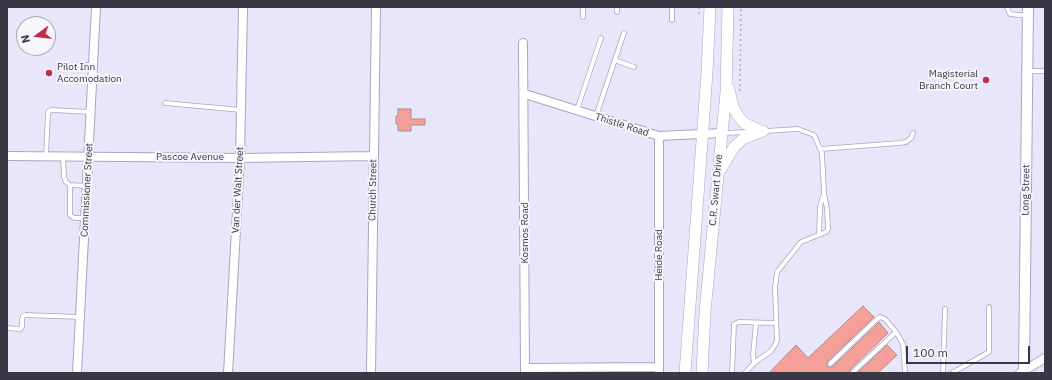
<!DOCTYPE html>
<style>
body{margin:0}
#map{position:relative;width:1052px;height:380px;overflow:hidden;background:#e8e6fa;font-family:"IBM Plex Sans",sans-serif}
canvas{display:block}
.frame{position:absolute;inset:0;border:8px solid #3a3845;pointer-events:none}
.north{position:absolute;left:16px;top:16px;width:40px;height:40px;box-sizing:border-box;background:#f6f5fc;border:1px solid #aba9b3;border-radius:50%;rotate:255deg;font-size:11px;font-weight:700;line-height:16px;text-align:center;color:#3a3845}
.north::after{content:'';display:block;margin:auto;width:14px;height:18px;background:#c02f47;clip-path:polygon(50% 0,100% 100%,50% 72%,0 100%)}
.scale{position:absolute;left:906px;top:346px;width:124px;height:18px;box-sizing:border-box;border:2px solid #3a3845;border-top:0;padding-left:5px;font-size:12px;line-height:14px;white-space:nowrap;color:#3a3845;-webkit-text-stroke:3px #f6f5fc;paint-order:stroke}
</style>
<div id="map">
<canvas width="1052" height="380"></canvas>
<div class="frame"></div>
<div class="north">N</div>
<div class="scale">100 m</div>
</div>
<script>
const g = document.querySelector('canvas').getContext('2d');
g.lineJoin = 'round';
function fill(path, color) {
  g.fillStyle = color;
  g.fill(path, 'evenodd');
}
function poly(rows) {
  const path = new Path2D();
  for (const r of rows) {
    path.moveTo(r[0], r[1]);
    for (let i = 2; i < r.length; i += 2) path.lineTo(r[i], r[i + 1]);
  }
  return path;
}
function trace(path, color, width, dash) {
  g.strokeStyle = color;
  g.lineWidth = width;
  g.lineCap = dash ? 'butt' : 'round';
  g.setLineDash(dash || []);
  g.stroke(path);
}
function drawText(font, color, halo, rows, align = 'center') {
  g.font = font + ' "IBM Plex Sans",sans-serif';
  g.lineWidth = 4;
  g.setLineDash([]);
  g.textBaseline = 'middle';
  g.strokeStyle = halo;
  g.fillStyle = color;
  for (const [text, x, y, turn = 0] of rows) {
    g.save();
    g.translate(x, y);
    g.rotate((+turn || 0) * Math.PI / 180);
    g.textAlign = isNaN(turn) ? turn : align;
    if (halo) g.strokeText(text, 0, 0);
    g.fillText(text, 0, 0);
    g.restore();
  }
}
const building = poly([
 [398,109,411,109,411,119,425,119,425,125,411,125,411,131,398,131,398,124,396,124,396,116,398,116,398,109],
 [863,306,874,317,828,361,827,364,828,367,832,367,879,322,888,333,850,370,849,373,769,373,796,345,808,358,863,306],
 [887,345,897,355,878,373,857,373,887,345]
]);
const path = poly([
 [699,7,699,15],
 [740,91,741,7]
]);
const service = poly([
 [1007,7,1010,14,1027,16],
 [617,12,617,7],
 [583,17,583,7],
 [672,20,672,7],
 [615,60,634,67],
 [75,65,93,65],
 [1027,71,1045,71],
 [165,103,241,110],
 [577,110,601,38],
 [596,116,624,33],
 [723,133,750,132],
 [820,149,900,143,906,142,911,138,913,133],
 [46,156,48,113,49,111,52,110,90,112],
 [63,157,64,177,66,182,70,185,87,186],
 [70,185,70,215,74,218,85,218],
 [819,235,820,206,824,194],
 [7,328,20,329,22,327,22,319,23,316,26,315,80,317],
 [754,363,753,355,756,323],
 [830,364,877,319,880,317,885,319,896,332,903,344,905,373],
 [732,373,734,324,739,322,776,323],
 [745,373,754,363,771,351,775,345,777,340,775,288,777,272,801,242,826,232,828,229,827,209,824,193,822,153,814,135,798,129,765,131],
 [852,373,896,332],
 [943,373,945,309],
 [952,373,989,352,989,307]
]);
const minor = poly([
 [523,43,525,373],
 [525,94,659,136,722,133],
 [659,136,659,373],
 [7,156,240,158,373,156],
 [525,368,659,367],
 [77,373,96,7],
 [228,373,240,158,243,7],
 [371,373,376,7],
 [1020,373,1045,358]
]);
const tertiary = poly([
 [1024,373,1028,7]
]);
const secondary = poly([
 [729,89,733,107,739,117,744,123,760,131],
 [721,169,734,147,743,139,763,131],
 [685,373,707,73,710,7],
 [702,373,705,312,726,92,728,7]
]);
const markers = [
 [49,73,4,"#c02f47"],
 [986,80,4,"#c02f47"]
];
const poiNames = [
 ["Pilot Inn",57,67],
 ["Accomodation",57,79],
 ["Magisterial",978,74,"right"],
 ["Branch Court",978,86,"right"]
];
const streetNames = [
 ["Thistle Road",622,125,18],
 ["Pascoe Avenue",190,157],
 ["Commissioner Street",87,190,-87],
 ["Van der Walt Street",238,190,-87],
 ["Church Street",373,190,-89],
 ["C.R. Swart Drive",716,190,-85],
 ["Long Street",1026,190,-89],
 ["Kosmos Road",525,233,-90],
 ["Heide Road",659,255,-90]
];
fill(building, '#f49f98');
trace(building, '#b08c88', 1);
trace(service, '#a9a5c4', 5.5);
trace(minor, '#a9a5c4', 10);
trace(tertiary, '#a9a5c4', 12);
trace(secondary, '#a9a5c4', 12);
trace(path, '#adabbd', 1.5, [2, 3]);
trace(service, '#fff', 4);
trace(minor, '#fff', 8);
trace(tertiary, '#fff', 10);
trace(secondary, '#fff', 11);
for (const [x, y, r, color] of markers) {
  const dot = new Path2D();
  dot.arc(x, y, r, 0, 2 * Math.PI);
  g.fillStyle = color;
  g.fill(dot);
  trace(dot, '#f6f5fc', 1.5);
}
drawText('10px', '#3a3845', '#f6f5fc', poiNames, 'left');
drawText('10px', '#3a3845', '#f6f5fc', streetNames);
</script>
